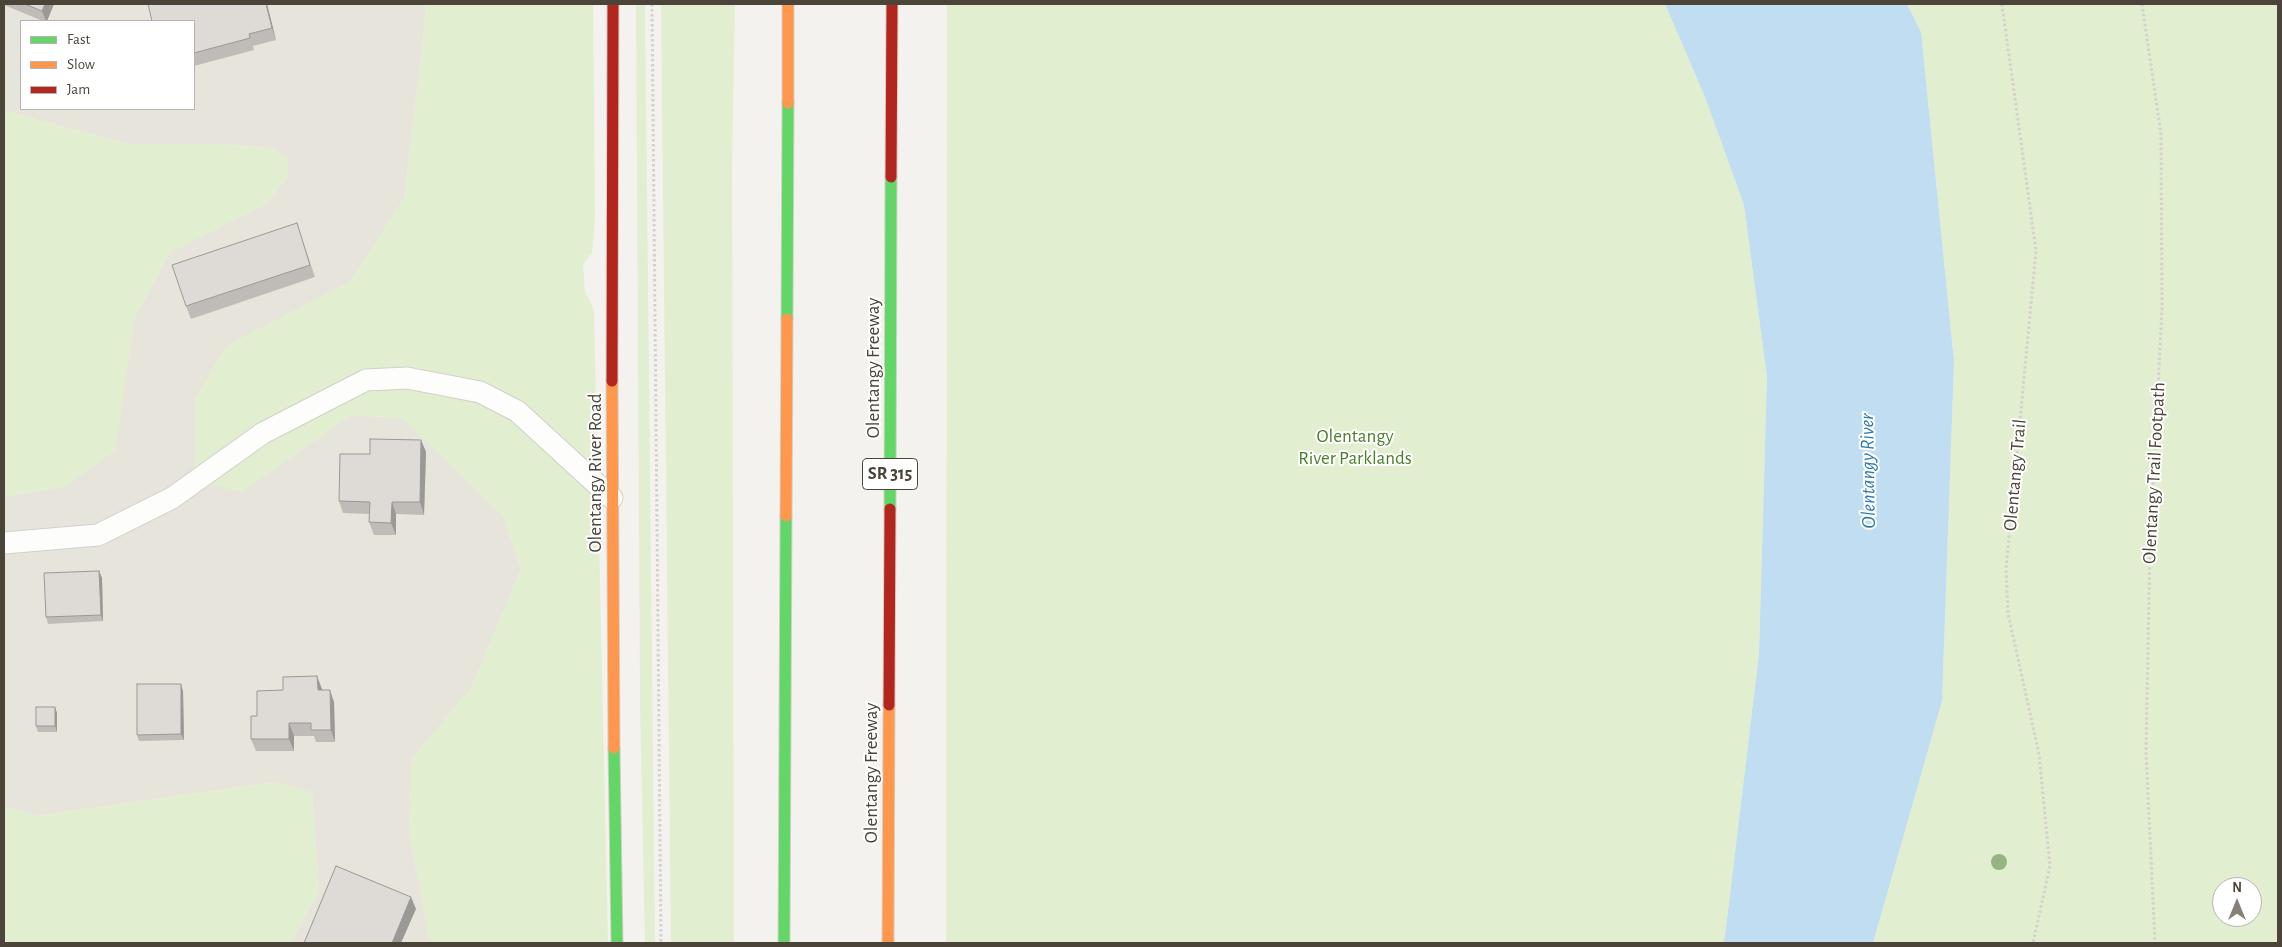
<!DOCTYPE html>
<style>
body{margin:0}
#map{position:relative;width:2282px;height:947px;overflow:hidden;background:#f4f2ee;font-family:"Alegreya Sans",sans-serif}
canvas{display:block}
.frame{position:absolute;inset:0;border:5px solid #4b4439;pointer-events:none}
.legend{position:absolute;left:20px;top:20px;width:175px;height:90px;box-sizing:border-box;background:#fff;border:1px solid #b7b4b0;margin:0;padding:6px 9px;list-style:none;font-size:15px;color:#4b4439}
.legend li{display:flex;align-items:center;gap:10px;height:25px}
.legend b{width:25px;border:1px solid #b7b4b0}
.north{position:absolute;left:2212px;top:877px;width:50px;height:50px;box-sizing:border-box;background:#fff;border:1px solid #b7b4b0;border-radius:50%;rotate:0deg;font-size:14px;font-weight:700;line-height:20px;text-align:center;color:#4b4439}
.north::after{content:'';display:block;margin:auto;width:18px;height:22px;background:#868178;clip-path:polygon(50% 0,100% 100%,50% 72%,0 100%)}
</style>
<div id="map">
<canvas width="2282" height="947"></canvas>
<div class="frame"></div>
<ul class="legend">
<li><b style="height:6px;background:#63d668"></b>Fast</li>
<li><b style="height:6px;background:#ff974d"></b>Slow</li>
<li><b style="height:6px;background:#b3261e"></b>Jam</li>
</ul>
<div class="north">N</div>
</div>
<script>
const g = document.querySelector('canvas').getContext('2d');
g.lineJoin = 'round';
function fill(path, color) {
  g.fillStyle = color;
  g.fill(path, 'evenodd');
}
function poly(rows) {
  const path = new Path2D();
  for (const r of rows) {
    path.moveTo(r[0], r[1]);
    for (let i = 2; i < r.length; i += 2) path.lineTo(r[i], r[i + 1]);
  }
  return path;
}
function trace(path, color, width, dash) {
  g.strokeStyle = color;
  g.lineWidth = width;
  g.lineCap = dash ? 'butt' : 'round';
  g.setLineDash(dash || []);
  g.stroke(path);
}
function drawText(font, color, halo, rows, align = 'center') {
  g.font = font + ' "Alegreya Sans",sans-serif';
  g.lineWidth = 4;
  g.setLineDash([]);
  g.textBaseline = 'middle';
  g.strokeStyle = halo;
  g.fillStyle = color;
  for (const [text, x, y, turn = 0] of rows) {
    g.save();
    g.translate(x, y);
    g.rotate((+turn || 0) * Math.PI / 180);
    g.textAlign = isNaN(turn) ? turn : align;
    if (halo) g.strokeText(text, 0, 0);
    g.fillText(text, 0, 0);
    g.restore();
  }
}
const residential = poly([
 [4,4,427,4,404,199,350,282,225,347,241,492,351,415,403,418,503,515,521,569,471,689,412,758,409,831,430,943,290,943,319,891,312,793,276,782,37,816,4,806,4,497,65,486,114,451,135,317,170,252,266,204,287,178,288,158,270,148,220,144,129,144,4,111],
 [21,21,194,21,194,109,21,109]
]);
const green = poly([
 [427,4,593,4,595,219,592,253,583,264,585,292,594,310,608,943,430,943,409,831,412,758,471,689,521,569,503,515,402,418,351,415,241,492,195,481,195,398,225,347,350,282,404,199],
 [636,4,645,4,655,943,645,943,640,702],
 [661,4,735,4,732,167,734,943,671,943],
 [947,4,1665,4,1705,97,1744,205,1767,377,1759,654,1725,936,1723,943,946,943],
 [1907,4,2278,4,2278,943,1873,943,1942,701,1954,362,1921,32],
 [2222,887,2252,887,2252,917,2222,917],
 [4,111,129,144,220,144,270,148,288,158,287,178,266,204,170,253,135,317,115,451,65,486,4,497],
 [276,782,312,793,319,892,290,943,4,943,4,806,37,816]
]);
const water = poly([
 [1665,4,1907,4,1921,32,1954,362,1942,701,1873,943,1723,943,1725,936,1759,654,1767,377,1744,205,1705,97]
]);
const path = poly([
 [652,4,661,943],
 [2002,4,2036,251,2006,569,2008,613,2039,754,2050,866,2033,943],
 [2142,4,2161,134,2162,309,2150,546,2146,752,2155,943]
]);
const lane = poly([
 [4,543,98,535,172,498,263,433,366,380,407,378,480,392,517,411,612,498]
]);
const fast = poly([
 [787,319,788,103],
 [890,509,891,177],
 [614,748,617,943],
 [784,943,786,516]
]);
const slow = poly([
 [788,103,788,4],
 [612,381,614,748],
 [786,516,787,319],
 [888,943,889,705]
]);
const jam = poly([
 [891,177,892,4],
 [612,381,613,4],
 [889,705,890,509]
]);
const trees = [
 [1999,862]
];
const wall = poly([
 [4,4,54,4,47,21,43,21,4,5],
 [267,4,276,40,253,46,254,50,194,66,194,21],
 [301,236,315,277,191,319,186,306],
 [421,440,426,452,424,515,396,514,396,535,374,535,369,522,370,514,343,513,339,501,370,454],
 [99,571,102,578,103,621,48,624,46,617],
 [322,689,334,702,335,742,316,742,314,736,294,736,294,751,256,751,251,739,257,716],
 [183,691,184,740,139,741,137,735],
 [55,707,57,713,57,732,38,732,36,726]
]);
const shadedWall = poly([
 [45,4,54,4,47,21,46,21,42,11],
 [266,4,267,4,276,40,272,28],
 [421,440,426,452,424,515,420,502],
 [392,502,396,514,396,535,391,523],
 [99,571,102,578,103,621,101,615],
 [317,676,322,689,322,702,318,690],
 [181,684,183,691,184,740,181,734],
 [330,690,334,702,335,742,331,730],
 [55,707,57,713,57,732,55,726],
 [289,723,294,736,294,751,289,739],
 [411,897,416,909,401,943,392,943]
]);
const building = poly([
 [25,4,45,4,42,11,25,4],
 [148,4,266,4,272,28,249,34,250,38,194,53,194,21,152,21,148,4],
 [297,223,310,265,186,306,172,265,297,223],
 [370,439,421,440,420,502,392,502,391,523,369,522,370,502,339,501,340,454,370,454,370,439],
 [99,571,101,615,46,617,44,573,99,571],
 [317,676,318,690,330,690,331,730,311,730,311,723,289,723,289,739,251,739,251,716,257,716,257,691,283,690,283,677,317,676],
 [137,684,181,684,181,734,137,735,137,684],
 [36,707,55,707,55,726,36,726,36,707],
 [336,866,411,897,392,943,304,943,336,866]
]);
const shields = [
 [890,474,55]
];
const shieldNames = [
 ["SR 315",890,474]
];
const streetNames = [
 ["Olentangy Freeway",873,368,-90],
 ["Olentangy River Road",595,473,-90],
 ["Olentangy Trail Footpath",2154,473,-87],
 ["Olentangy Trail",2015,475,-85],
 ["Olentangy Freeway",871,773,-90]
];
const parkNames = [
 ["Olentangy",1355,436],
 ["River Parklands",1355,458]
];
const waterNames = [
 ["Olentangy River",1868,471,-91]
];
fill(residential, '#e7e4dc');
fill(green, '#e1eecf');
fill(water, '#c0ddf1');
trace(lane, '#d2d0cb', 23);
trace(fast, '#d3cfc5', 13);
trace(slow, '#d3cfc5', 13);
trace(jam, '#d3cfc5', 13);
trace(path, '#d3d2cc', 3, [2.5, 2.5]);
trace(lane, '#fdfdfc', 21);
trace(fast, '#63d668', 11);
trace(slow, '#ff974d', 11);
trace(jam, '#b3261e', 11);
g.fillStyle = '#96b382';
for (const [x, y] of trees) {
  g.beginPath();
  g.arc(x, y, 8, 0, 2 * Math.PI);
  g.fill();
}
fill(wall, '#bfbcb8');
fill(shadedWall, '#9b9996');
fill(building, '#dedbd6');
trace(building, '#9b9996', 1);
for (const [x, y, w] of shields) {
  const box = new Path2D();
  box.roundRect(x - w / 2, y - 15.5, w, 31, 4);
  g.fillStyle = '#fff';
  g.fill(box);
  trace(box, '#4b4439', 1);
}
drawText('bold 18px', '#4b4439', null, shieldNames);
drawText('19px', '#4b4439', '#fff', streetNames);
drawText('19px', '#4a7f2a', '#fff', parkNames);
drawText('italic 20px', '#2e7ab2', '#fff', waterNames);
</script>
